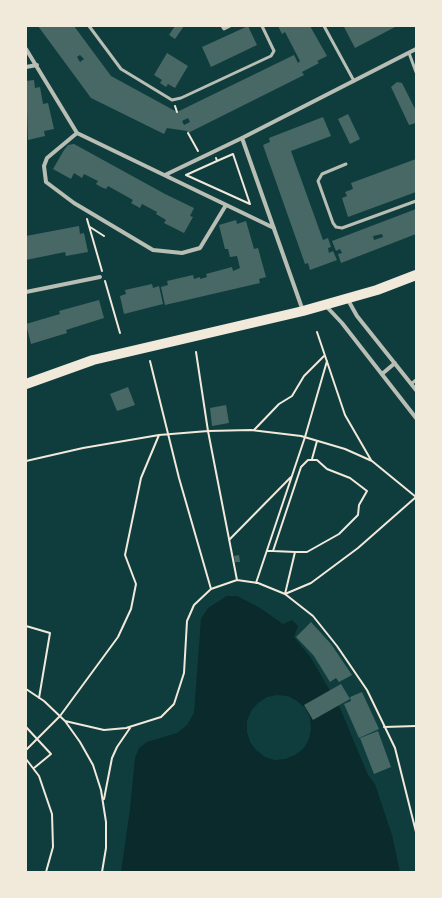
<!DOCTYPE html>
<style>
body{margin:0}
#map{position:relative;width:442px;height:898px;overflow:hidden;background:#0f3d3e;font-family:"Libre Baskerville",serif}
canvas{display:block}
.frame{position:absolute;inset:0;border:27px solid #f1e9da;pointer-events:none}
</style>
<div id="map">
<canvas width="442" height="898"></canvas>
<div class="frame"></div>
</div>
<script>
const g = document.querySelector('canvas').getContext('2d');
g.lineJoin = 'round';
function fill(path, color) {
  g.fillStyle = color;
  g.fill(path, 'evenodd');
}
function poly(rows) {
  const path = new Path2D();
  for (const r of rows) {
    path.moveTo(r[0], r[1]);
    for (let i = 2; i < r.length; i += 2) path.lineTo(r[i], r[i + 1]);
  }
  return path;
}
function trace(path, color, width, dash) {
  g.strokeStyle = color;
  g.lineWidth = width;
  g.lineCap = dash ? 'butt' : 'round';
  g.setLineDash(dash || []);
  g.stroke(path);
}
const water = poly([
 [227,596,237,596,260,608,283,624,292,620,298,626,294,637,311,658,340,708,368,775,375,784,392,835,400,872,121,872,130,809,135,758,139,748,147,742,177,733,187,725,194,713,201,619,208,608],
 [277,695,288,696,297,701,305,708,310,718,311,729,309,739,304,748,295,755,285,759,275,760,265,757,256,750,250,742,247,732,247,721,251,711,258,703,267,697]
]);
const building = poly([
 [38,26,74,26,111,76,177,112,294,55,298,63,300,61,285,32,282,34,278,26,310,26,327,56,317,61,319,63,302,72,304,75,188,133,187,131,167,128,164,134,91,98],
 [80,55,84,59,80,62,77,57],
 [188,118,190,122,184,125,182,121],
 [175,26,184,26,175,39,169,35],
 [248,26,257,45,211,67,202,47],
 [346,26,397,26,355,48,344,27],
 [167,53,188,66,175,88,168,84,166,87,160,83,162,80,154,75],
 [34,80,35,88,40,87,43,104,48,103,54,129,44,131,45,136,28,140,26,81],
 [397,82,402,83,416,111,416,123,409,125,391,87],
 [348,114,360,139,350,144,338,119],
 [323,117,331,136,291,151,323,240,328,238,331,247,328,248,329,253,333,251,337,260,310,270,308,263,305,264,263,145,270,142,269,138],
 [74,144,165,194,194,208,190,216,193,217,184,233,164,223,166,220,156,214,157,212,142,204,140,208,131,203,133,200,108,186,106,189,101,187,96,184,98,181,84,174,82,178,74,173,71,179,53,169,64,150,68,145],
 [416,159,416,192,348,217,342,198,347,196,345,192,353,189,351,183],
 [416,209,416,234,341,263,338,254,342,253,340,249,336,251,332,241],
 [382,234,383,237,374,240,373,236],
 [236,220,237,224,246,221,254,249,258,248,266,277,259,279,260,283,165,305,161,287,168,285,167,281,193,275,194,279,200,277,200,279,207,277,206,274,232,267,233,271,240,268,237,256,230,257,228,249,225,249,219,225],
 [79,226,80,234,84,233,88,252,66,256,65,252,26,260,26,236],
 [152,284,153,288,159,286,163,304,124,314,120,296,126,294,125,290],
 [99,300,104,318,66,330,67,333,31,344,26,324,60,314,59,311],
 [128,387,135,405,117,411,110,394],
 [226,405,229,423,212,426,210,408],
 [239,555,240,562,235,562,234,556],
 [311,622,331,644,352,675,339,682,336,678,330,682,314,656,296,637],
 [341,684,350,699,313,720,304,705],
 [362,692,379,729,359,738,344,704,351,701,350,697],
 [378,731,391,767,374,774,360,738]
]);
const path = poly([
 [175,106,177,112],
 [188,133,198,151],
 [216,158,217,161,186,175,250,204,233,154,217,161],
 [87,219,102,271],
 [90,227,104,236],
 [105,281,120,333],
 [317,332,345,415,371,460],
 [196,352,208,431,237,580],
 [150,361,179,478,211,589],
 [254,430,279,404,292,396,304,376,324,356],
 [312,459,317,441],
 [26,461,83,448,159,435,208,431,251,430,301,436,345,449,372,461,416,497],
 [229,540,291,477],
 [267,551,273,551,295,552,307,552,339,534,358,515,359,505,367,491,350,478,327,469,317,460,308,460,301,467,273,551],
 [256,583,305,437,327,361],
 [285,594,311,583,358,548,416,497],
 [285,594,295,552],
 [26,626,50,633,39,698],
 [26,689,44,701,65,721,80,742,93,765,101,790,106,822,106,848,102,872],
 [65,721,104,730,126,728,161,717,174,704,184,673,187,621,194,605,211,589,237,580,258,583,285,594,313,616,337,646,367,690,395,748,416,832],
 [26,727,51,754,34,768],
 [384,727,416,726],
 [26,750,60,716,118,637,131,609,136,584,125,555,141,478,159,435],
 [26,759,39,776,52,814,53,847,46,872],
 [104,799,112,758,117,747,130,728]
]);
const service = poly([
 [89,26,121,69,172,100,181,98,271,56,274,51,262,26],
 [222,26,224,29,230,26],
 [324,26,354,81],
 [409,53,416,72],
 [346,164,322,174,318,181,333,223,336,227,342,228,416,201],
 [411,384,416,380]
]);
const minor = poly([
 [26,49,77,133,274,228],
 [26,67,37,65],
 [77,133,47,158,44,166,46,182,74,203,153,250,182,253,200,248,226,205],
 [242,138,303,311],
 [165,175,242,138,416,49],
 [26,292,100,277],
 [348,300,357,316,416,390],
 [325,305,342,323,416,418],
 [382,374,395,363]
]);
const primary = poly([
 [26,384,93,360,303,311,377,290,416,275]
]);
fill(water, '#0a2a2b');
fill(building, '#486865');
trace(path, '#f1e9da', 2);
trace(service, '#b8beb3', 3);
trace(minor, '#b8beb3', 4);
trace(primary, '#f1e9da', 10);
</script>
